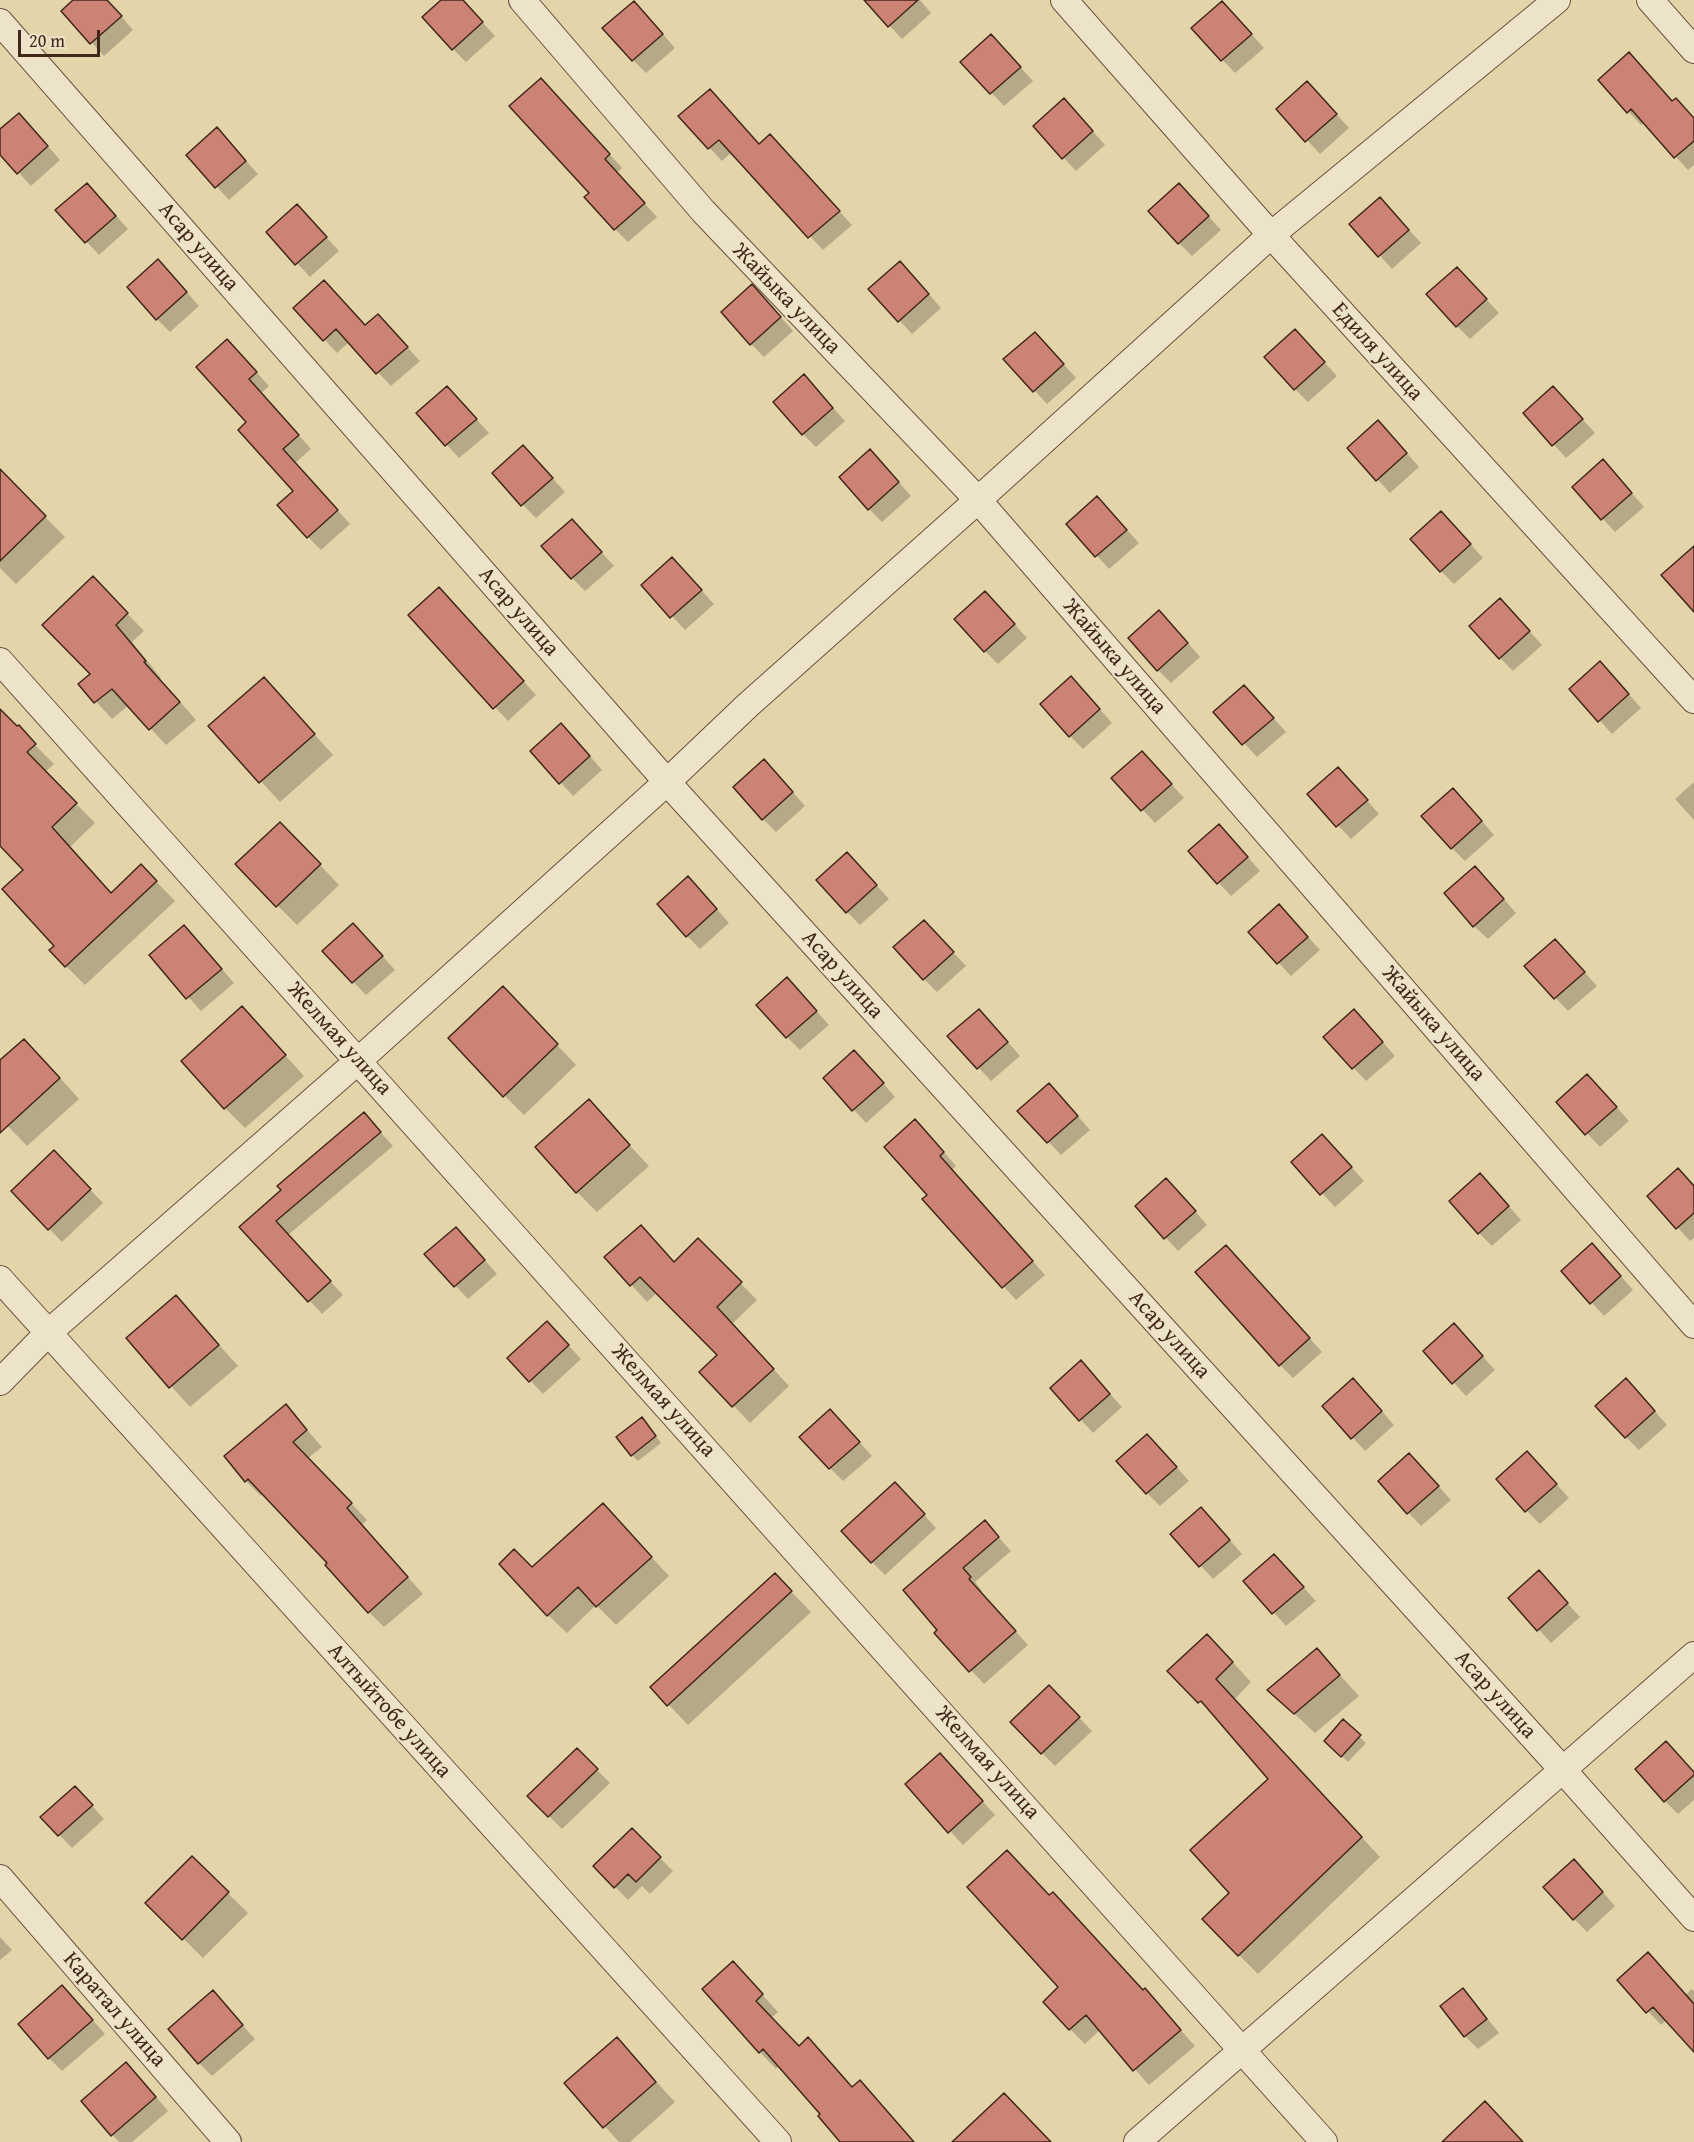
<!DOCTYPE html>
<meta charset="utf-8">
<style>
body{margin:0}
#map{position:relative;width:1694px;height:2142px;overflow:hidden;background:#e4d4aa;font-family:"Gentium Book Plus",serif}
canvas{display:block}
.scale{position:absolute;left:18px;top:30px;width:82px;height:27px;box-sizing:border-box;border:3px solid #42271b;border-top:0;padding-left:8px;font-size:18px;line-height:21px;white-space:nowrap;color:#42271b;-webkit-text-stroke:4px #ede3c8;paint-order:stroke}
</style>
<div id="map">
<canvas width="1694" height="2142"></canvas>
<div class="scale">20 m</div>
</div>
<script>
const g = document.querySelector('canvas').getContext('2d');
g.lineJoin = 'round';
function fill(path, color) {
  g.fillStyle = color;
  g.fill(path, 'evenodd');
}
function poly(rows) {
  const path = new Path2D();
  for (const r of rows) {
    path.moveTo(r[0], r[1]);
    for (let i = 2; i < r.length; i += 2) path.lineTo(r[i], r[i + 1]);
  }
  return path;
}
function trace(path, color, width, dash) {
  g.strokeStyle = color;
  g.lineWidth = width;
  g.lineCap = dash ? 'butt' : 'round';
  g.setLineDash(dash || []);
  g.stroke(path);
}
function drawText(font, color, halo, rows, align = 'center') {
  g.font = font + ' "Gentium Book Plus",serif';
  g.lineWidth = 4.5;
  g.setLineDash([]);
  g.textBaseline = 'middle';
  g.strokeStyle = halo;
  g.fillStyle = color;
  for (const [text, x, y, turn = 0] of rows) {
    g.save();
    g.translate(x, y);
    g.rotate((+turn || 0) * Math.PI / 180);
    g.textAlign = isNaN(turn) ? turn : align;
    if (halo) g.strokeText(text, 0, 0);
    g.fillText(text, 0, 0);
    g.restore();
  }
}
const shadow = poly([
 [76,0,107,0,133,30,104,56,63,11],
 [444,0,462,0,495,36,466,62,453,49],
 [866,0,920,0,931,13,902,39],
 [647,16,675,48,646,73,633,60],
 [1235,16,1264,48,1235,73,1193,29],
 [1004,49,1033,81,1004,106,962,62],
 [1600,80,1673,102,1694,119,1694,165,1688,170,1644,122,1641,125],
 [554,93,622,168,617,173,657,217,628,242,615,229],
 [1320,96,1349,128,1320,154,1278,109],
 [1077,113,1105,145,1076,171,1063,157],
 [680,117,760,146,783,149,852,225,823,250,732,152,722,161],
 [32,128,60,160,31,186,0,152,0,131],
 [230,143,258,174,229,200,188,155],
 [100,198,128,229,99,255,58,210],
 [1192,198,1221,230,1192,256,1179,243],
 [1393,212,1421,243,1392,269,1351,224],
 [310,219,339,251,310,277,268,232],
 [171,274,199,306,170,332,157,319],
 [913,276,941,308,912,334,870,289],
 [1470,282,1499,313,1470,339,1457,326],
 [765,299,793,331,764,357,751,344],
 [295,308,366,327,391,329,420,361,391,386,349,342,337,353],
 [1308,345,1337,376,1308,402,1295,389],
 [1048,347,1076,378,1047,404,1006,359],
 [240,354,269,386,261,393,311,449,295,463,350,524,321,550,308,537,295,491,249,422],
 [817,390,845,421,816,447,803,434],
 [460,401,489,433,459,458,418,413],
 [1566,401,1595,433,1566,458,1525,413],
 [1391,435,1419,467,1390,493,1349,448],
 [536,460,565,492,536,518,523,505],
 [883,464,911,496,882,522,869,509],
 [1616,475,1644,507,1615,532,1574,487],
 [0,477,10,482,65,537,16,584,0,568],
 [1110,511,1139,543,1109,569,1068,524],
 [1454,526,1483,558,1454,584,1441,571],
 [585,534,614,566,585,591,572,578],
 [685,572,714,604,685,630,643,585],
 [93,578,144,631,132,642,161,678,160,679,196,720,166,745,129,705,112,719,80,684,92,675],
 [452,602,536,695,508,721,410,615],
 [998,606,1027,638,998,664,985,651],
 [1513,613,1542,645,1513,671,1500,658],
 [1172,625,1200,657,1171,683,1158,670],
 [1613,676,1641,708,1612,734,1571,689],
 [1084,691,1112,723,1083,749,1070,736],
 [283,699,333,755,280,802,210,726],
 [1257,700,1286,732,1257,757,1215,712],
 [0,710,54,764,45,772,95,823,70,847,112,894,141,866,175,901,85,985,66,966,56,946,26,870,0,844],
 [574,738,602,770,573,796,532,751],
 [1155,766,1184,798,1155,823,1114,778],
 [777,774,805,806,776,832,763,819],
 [1351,782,1379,814,1351,839,1309,795],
 [1694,782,1694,820,1675,799],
 [1466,803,1494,835,1465,861,1452,848],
 [1232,839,1260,871,1231,896,1190,852],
 [300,844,339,885,297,925,277,905],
 [860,867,889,899,860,925,847,912],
 [1488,881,1516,913,1488,939,1474,926],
 [701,891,729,923,700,949,687,936],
 [1292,919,1320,950,1291,976,1250,932],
 [937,935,966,966,937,992,924,979],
 [366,938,395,970,366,995,324,951],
 [197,940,234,983,201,1011,151,956],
 [1568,954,1597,986,1568,1011,1526,966],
 [800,993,829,1025,800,1050,787,1037],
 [242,1008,304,1076,245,1128,225,1108],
 [522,1008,576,1065,524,1115,504,1095],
 [992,1024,1020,1056,991,1081,949,1036],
 [1367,1024,1395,1056,1366,1081,1325,1037],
 [44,1060,79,1099,27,1146,0,1118,0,1062],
 [867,1065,895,1097,866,1123,825,1078],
 [1600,1089,1629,1121,1600,1147,1558,1102],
 [1062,1098,1090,1130,1061,1155,1019,1111],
 [588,1101,649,1166,597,1212,577,1192],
 [364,1114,393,1146,288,1235,343,1295,322,1314,242,1227],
 [928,1134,956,1166,952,1170,1045,1275,1016,1300,924,1199,929,1195],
 [1335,1149,1364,1181,1335,1207,1293,1162],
 [54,1152,103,1203,62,1242,13,1191],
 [1694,1187,1694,1238,1690,1241,1649,1196],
 [1493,1188,1521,1220,1492,1246,1479,1233],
 [1179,1193,1207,1225,1178,1251,1137,1206],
 [698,1240,757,1300,732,1324,789,1386,750,1423,702,1372,720,1355,658,1292,647,1302,607,1258,675,1263],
 [469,1242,497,1274,468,1299,427,1255],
 [1605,1258,1633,1290,1604,1316,1563,1271],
 [1239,1260,1322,1352,1293,1378,1280,1365],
 [176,1297,238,1366,190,1407,128,1338],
 [560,1336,581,1359,543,1394,509,1358],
 [1467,1339,1495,1370,1466,1396,1425,1351],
 [1094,1376,1122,1407,1093,1433,1052,1388],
 [1366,1393,1394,1425,1365,1451,1324,1406],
 [1639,1393,1667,1425,1639,1450,1626,1437],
 [286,1406,322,1447,308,1458,367,1520,362,1525,423,1594,384,1627,369,1612,330,1563,264,1494,261,1496,246,1481],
 [843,1424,872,1456,843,1481,830,1468],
 [648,1425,661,1443,638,1461,632,1455],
 [1160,1449,1189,1481,1160,1506,1147,1493],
 [1540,1466,1569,1498,1540,1524,1527,1511],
 [1422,1468,1451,1500,1421,1526,1408,1512],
 [908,1497,936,1528,885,1575,872,1562],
 [985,1522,1011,1551,975,1582,982,1591,981,1593,1028,1645,984,1684,936,1633,939,1630,905,1590],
 [1214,1522,1242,1554,1213,1579,1172,1535],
 [621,1524,669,1576,616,1625,596,1605,567,1633,548,1615,532,1569],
 [1287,1569,1316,1601,1286,1626,1245,1581],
 [775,1575,811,1612,688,1725,652,1687],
 [1552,1586,1580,1617,1551,1643,1510,1598],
 [1317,1650,1359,1696,1315,1733,1269,1690],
 [1226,1655,1251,1682,1234,1700,1380,1857,1258,1974,1239,1955,1231,1893,1270,1779,1219,1721,1170,1671],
 [1062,1700,1092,1731,1055,1766,1042,1753],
 [1343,1721,1366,1743,1348,1762,1332,1747],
 [577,1750,610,1783,562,1829,529,1796],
 [953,1768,995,1815,963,1845,907,1784],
 [1694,1773,1694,1800,1678,1814,1665,1801],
 [88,1801,104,1819,72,1848,42,1817],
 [632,1830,673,1871,650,1894,642,1886,628,1900,595,1866],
 [192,1858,248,1913,203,1958,147,1903],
 [1587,1874,1615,1906,1587,1932,1574,1919],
 [0,1937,12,1950,0,1960],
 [749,1980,778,2012,771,2018,799,2047,824,2056,853,2088,860,2082,914,2142,842,2142,822,2114,779,2065,776,2069,760,2052,704,1989],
 [1619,1980,1685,1995,1692,1989,1694,1991,1694,2050,1667,2019,1661,2025],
 [1061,1988,1145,1990,1195,2046,1149,2085,1100,2030,1085,2044,1070,2029,1045,2002],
 [1462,1990,1475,2003,1499,2033,1478,2049,1465,2036,1442,2006],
 [75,2000,105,2034,62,2071,49,2058],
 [225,2005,255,2039,212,2076,199,2063],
 [617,2039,675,2102,630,2142,619,2142,567,2084],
 [139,2077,168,2111,132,2142,119,2142,83,2101]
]);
const building = poly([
 [73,0,107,0,122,16,90,44,61,11,73,0],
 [441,0,463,0,483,22,452,50,422,17,441,0],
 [864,0,918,0,888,27,864,0],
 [634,1,663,34,632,61,602,28,634,1],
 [1222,1,1252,34,1221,61,1191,28,1222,1],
 [991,34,1021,67,990,94,960,62,991,34],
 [1629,52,1672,101,1676,98,1694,118,1694,141,1674,158,1631,109,1627,113,1598,80,1629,52],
 [541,78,610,154,605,159,645,203,614,230,584,197,589,193,509,106,541,78],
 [1307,81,1337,114,1305,142,1276,109,1307,81],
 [710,89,759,144,770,134,840,211,808,238,719,140,708,149,678,116,710,89],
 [1064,98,1093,131,1062,159,1033,126,1064,98],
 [19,113,48,146,17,174,0,155,0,129,19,113],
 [217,127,246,161,215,188,186,155,217,127],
 [87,183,116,216,85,243,55,210,87,183],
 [1179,183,1209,216,1178,244,1148,211,1179,183],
 [1380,197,1409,230,1378,257,1349,224,1380,197],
 [297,204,327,237,295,265,266,232,297,204],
 [158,259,187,292,156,320,127,287,158,259],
 [900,261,929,294,898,322,868,289,900,261],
 [1457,267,1487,299,1456,327,1426,294,1457,267],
 [324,280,365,325,378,314,408,347,376,374,336,329,323,341,293,308,324,280],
 [752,284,781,317,750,345,721,312,752,284],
 [1295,329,1325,362,1294,390,1264,357,1295,329],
 [1035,332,1064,364,1033,392,1003,359,1035,332],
 [227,339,257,372,249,379,299,435,283,449,338,510,307,538,277,505,293,491,238,430,246,422,196,367,227,339],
 [804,374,833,408,802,435,773,402,804,374],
 [447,386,477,419,445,446,416,413,447,386],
 [1553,386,1583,419,1552,446,1523,413,1553,386],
 [1378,420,1407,453,1376,481,1347,448,1378,420],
 [523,445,553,478,521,506,492,473,523,445],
 [870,449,899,482,868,510,839,477,870,449],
 [1603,459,1632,493,1601,520,1572,487,1603,459],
 [0,469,46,516,0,561,0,469],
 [1097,496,1127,530,1095,557,1066,524,1097,496],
 [1441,511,1471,544,1440,572,1410,539,1441,511],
 [572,519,602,552,571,579,541,546,572,519],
 [1694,546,1694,612,1661,575,1694,546],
 [672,557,702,590,670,618,641,585,672,557],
 [93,576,128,613,116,625,146,661,144,662,180,702,149,730,112,689,94,703,78,684,90,674,42,625,93,576],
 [439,587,524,681,493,709,408,615,439,587],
 [985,591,1015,624,984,652,954,619,985,591],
 [1500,598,1530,631,1499,659,1469,626,1500,598],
 [1159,610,1188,643,1157,671,1128,638,1159,610],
 [1600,661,1629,694,1598,722,1569,689,1600,661],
 [1071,676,1100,709,1069,737,1040,704,1071,676],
 [264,677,315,734,259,783,208,726,264,677],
 [1244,685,1274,718,1242,745,1213,712,1244,685],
 [0,709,17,726,19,725,36,744,27,752,77,803,52,827,111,893,141,864,157,881,65,967,49,950,54,946,2,889,23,870,0,846,0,709],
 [561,723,590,756,559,784,530,751,561,723],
 [1142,751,1172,784,1141,811,1111,778,1142,751],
 [764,759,793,792,762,820,733,787,764,759],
 [1338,767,1368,800,1336,827,1307,794,1338,767],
 [1453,788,1482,821,1451,849,1421,816,1453,788],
 [280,822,321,864,276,907,235,864,280,822],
 [1219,824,1248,857,1217,884,1188,851,1219,824],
 [847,852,877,885,846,913,816,880,847,852],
 [1475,866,1504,899,1473,927,1444,893,1475,866],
 [688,876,717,909,686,937,657,904,688,876],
 [1279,904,1308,937,1277,964,1248,932,1279,904],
 [924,920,954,952,923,980,893,947,924,920],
 [353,923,383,956,352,983,322,951,353,923],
 [184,925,222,969,186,999,149,955,184,925],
 [1555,939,1585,972,1554,999,1524,966,1555,939],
 [787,977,817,1011,786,1038,756,1005,787,977],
 [503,986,558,1044,503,1097,448,1038,503,986],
 [242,1006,286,1055,224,1109,181,1061,242,1006],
 [979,1009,1008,1042,977,1069,947,1036,979,1009],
 [1354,1009,1383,1042,1352,1069,1323,1037,1354,1009],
 [24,1039,60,1078,0,1133,0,1060,24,1039],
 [854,1050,884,1083,852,1111,823,1078,854,1050],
 [1587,1074,1617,1107,1585,1135,1556,1102,1587,1074],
 [1049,1083,1078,1116,1047,1143,1017,1111,1049,1083],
 [589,1099,630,1145,576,1193,535,1147,589,1099],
 [364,1112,381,1132,276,1221,331,1281,308,1302,239,1227,281,1190,277,1186,364,1112],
 [915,1119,944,1152,940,1156,1033,1261,1002,1288,922,1199,927,1195,884,1147,915,1119],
 [1322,1134,1352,1167,1320,1195,1291,1162,1322,1134],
 [54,1150,91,1189,48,1230,11,1191,54,1150],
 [1678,1168,1694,1186,1694,1213,1676,1229,1647,1196,1678,1168],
 [1480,1173,1509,1206,1478,1234,1449,1201,1480,1173],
 [1166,1178,1196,1211,1164,1239,1135,1206,1166,1178],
 [641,1225,674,1262,698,1238,742,1282,717,1307,774,1369,732,1407,699,1372,717,1355,640,1277,630,1286,604,1257,641,1225],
 [456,1227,485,1260,454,1287,424,1254,456,1227],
 [1592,1243,1621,1276,1590,1304,1561,1271,1592,1243],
 [1226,1245,1310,1338,1279,1366,1195,1272,1226,1245],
 [176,1295,219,1345,169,1388,126,1338,176,1295],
 [547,1321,569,1345,529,1382,507,1358,547,1321],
 [1454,1323,1483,1356,1452,1384,1423,1351,1454,1323],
 [1081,1360,1110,1394,1079,1421,1050,1388,1081,1360],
 [1353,1378,1382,1411,1351,1439,1322,1406,1353,1378],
 [1626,1378,1655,1411,1625,1438,1595,1406,1626,1378],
 [286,1404,307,1430,293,1442,352,1503,347,1508,408,1577,368,1613,325,1565,327,1563,248,1479,245,1482,224,1456,286,1404],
 [830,1409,860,1442,829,1469,799,1437,830,1409],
 [642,1417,656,1436,631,1456,616,1437,642,1417],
 [1147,1434,1177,1467,1146,1494,1116,1461,1147,1434],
 [1527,1451,1557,1484,1525,1512,1496,1479,1527,1451],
 [1409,1453,1439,1486,1407,1514,1378,1481,1409,1453],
 [895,1482,925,1514,871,1563,841,1531,895,1482],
 [603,1503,652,1557,596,1607,578,1587,547,1616,499,1564,514,1549,532,1567,603,1503],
 [1201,1507,1230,1540,1199,1567,1170,1534,1201,1507],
 [985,1520,999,1537,963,1568,971,1577,969,1579,1016,1631,969,1672,934,1633,937,1630,903,1590,985,1520],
 [1274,1554,1304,1587,1272,1614,1243,1581,1274,1554],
 [1539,1570,1568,1603,1537,1631,1508,1598,1539,1570],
 [775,1573,792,1591,667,1706,650,1687,775,1573],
 [1207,1634,1233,1662,1216,1679,1362,1837,1238,1956,1202,1919,1229,1893,1190,1850,1268,1779,1201,1701,1198,1703,1167,1671,1207,1634],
 [1317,1648,1340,1675,1294,1714,1267,1690,1317,1648],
 [1049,1685,1080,1717,1041,1754,1010,1722,1049,1685],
 [1343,1719,1361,1735,1341,1757,1324,1741,1343,1719],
 [1666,1741,1694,1772,1694,1775,1664,1802,1635,1769,1666,1741],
 [577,1748,598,1769,548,1817,527,1796,577,1748],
 [940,1753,983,1801,948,1833,905,1784,940,1753],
 [75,1786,93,1805,58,1836,40,1817,75,1786],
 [632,1828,661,1857,636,1882,628,1874,614,1888,593,1866,632,1828],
 [1007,1850,1049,1895,1053,1892,1143,1990,1145,1988,1181,2030,1133,2071,1086,2015,1069,2030,1043,2002,1058,1987,967,1887,1007,1850],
 [192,1856,229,1892,182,1940,145,1903,192,1856],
 [1574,1859,1603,1892,1573,1920,1543,1887,1574,1859],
 [1648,1952,1694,2004,1694,2052,1653,2007,1646,2013,1617,1980,1648,1952],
 [733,1961,763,1994,756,2001,799,2046,808,2037,852,2087,860,2080,914,2142,840,2142,818,2116,820,2114,763,2049,759,2053,702,1989,733,1961],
 [62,1985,93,2020,48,2059,18,2024,62,1985],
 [1463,1988,1487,2019,1464,2037,1440,2006,1463,1988],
 [213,1990,243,2025,198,2064,168,2029,213,1990],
 [617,2037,656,2082,603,2128,564,2083,617,2037],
 [126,2062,156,2097,111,2136,81,2101,126,2062],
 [1004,2093,1051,2142,952,2142,1004,2093],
 [1485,2101,1523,2142,1442,2142,1485,2101]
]);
const street = poly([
 [522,0,703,211,978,500,1694,1325],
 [1064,0,1271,235,1694,700],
 [1650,0,1694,50],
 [0,22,667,782,1562,1769,1694,1918],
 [0,661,1324,2142],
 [0,1279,778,2142],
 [0,1382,48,1333,358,1061,667,782,748,705,978,500,1271,235,1557,0],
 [0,1878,228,2142],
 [1137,2142,1694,1655]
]);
const streetNames = [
 ["Асар улица",198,247,49],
 ["Жайыка улица",786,299,46],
 ["Едиля улица",1377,352,48],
 ["Асар улица",518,612,49],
 ["Жайыка улица",1114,657,49],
 ["Асар улица",842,975,48],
 ["Жайыка улица",1433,1024,49],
 ["Желмая улица",339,1039,48],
 ["Асар улица",1169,1335,48],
 ["Желмая улица",663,1401,48],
 ["Асар улица",1495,1695,48],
 ["Алтыйтобе улица",389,1711,48],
 ["Желмая улица",987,1763,48],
 ["Каратал улица",114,2010,49]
];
fill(shadow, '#0003');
fill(building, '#cc8374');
trace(building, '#42271b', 1.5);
trace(street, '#6a523f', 28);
trace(street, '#ede3c8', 26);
drawText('22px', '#42271b', '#ede3c8', streetNames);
</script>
